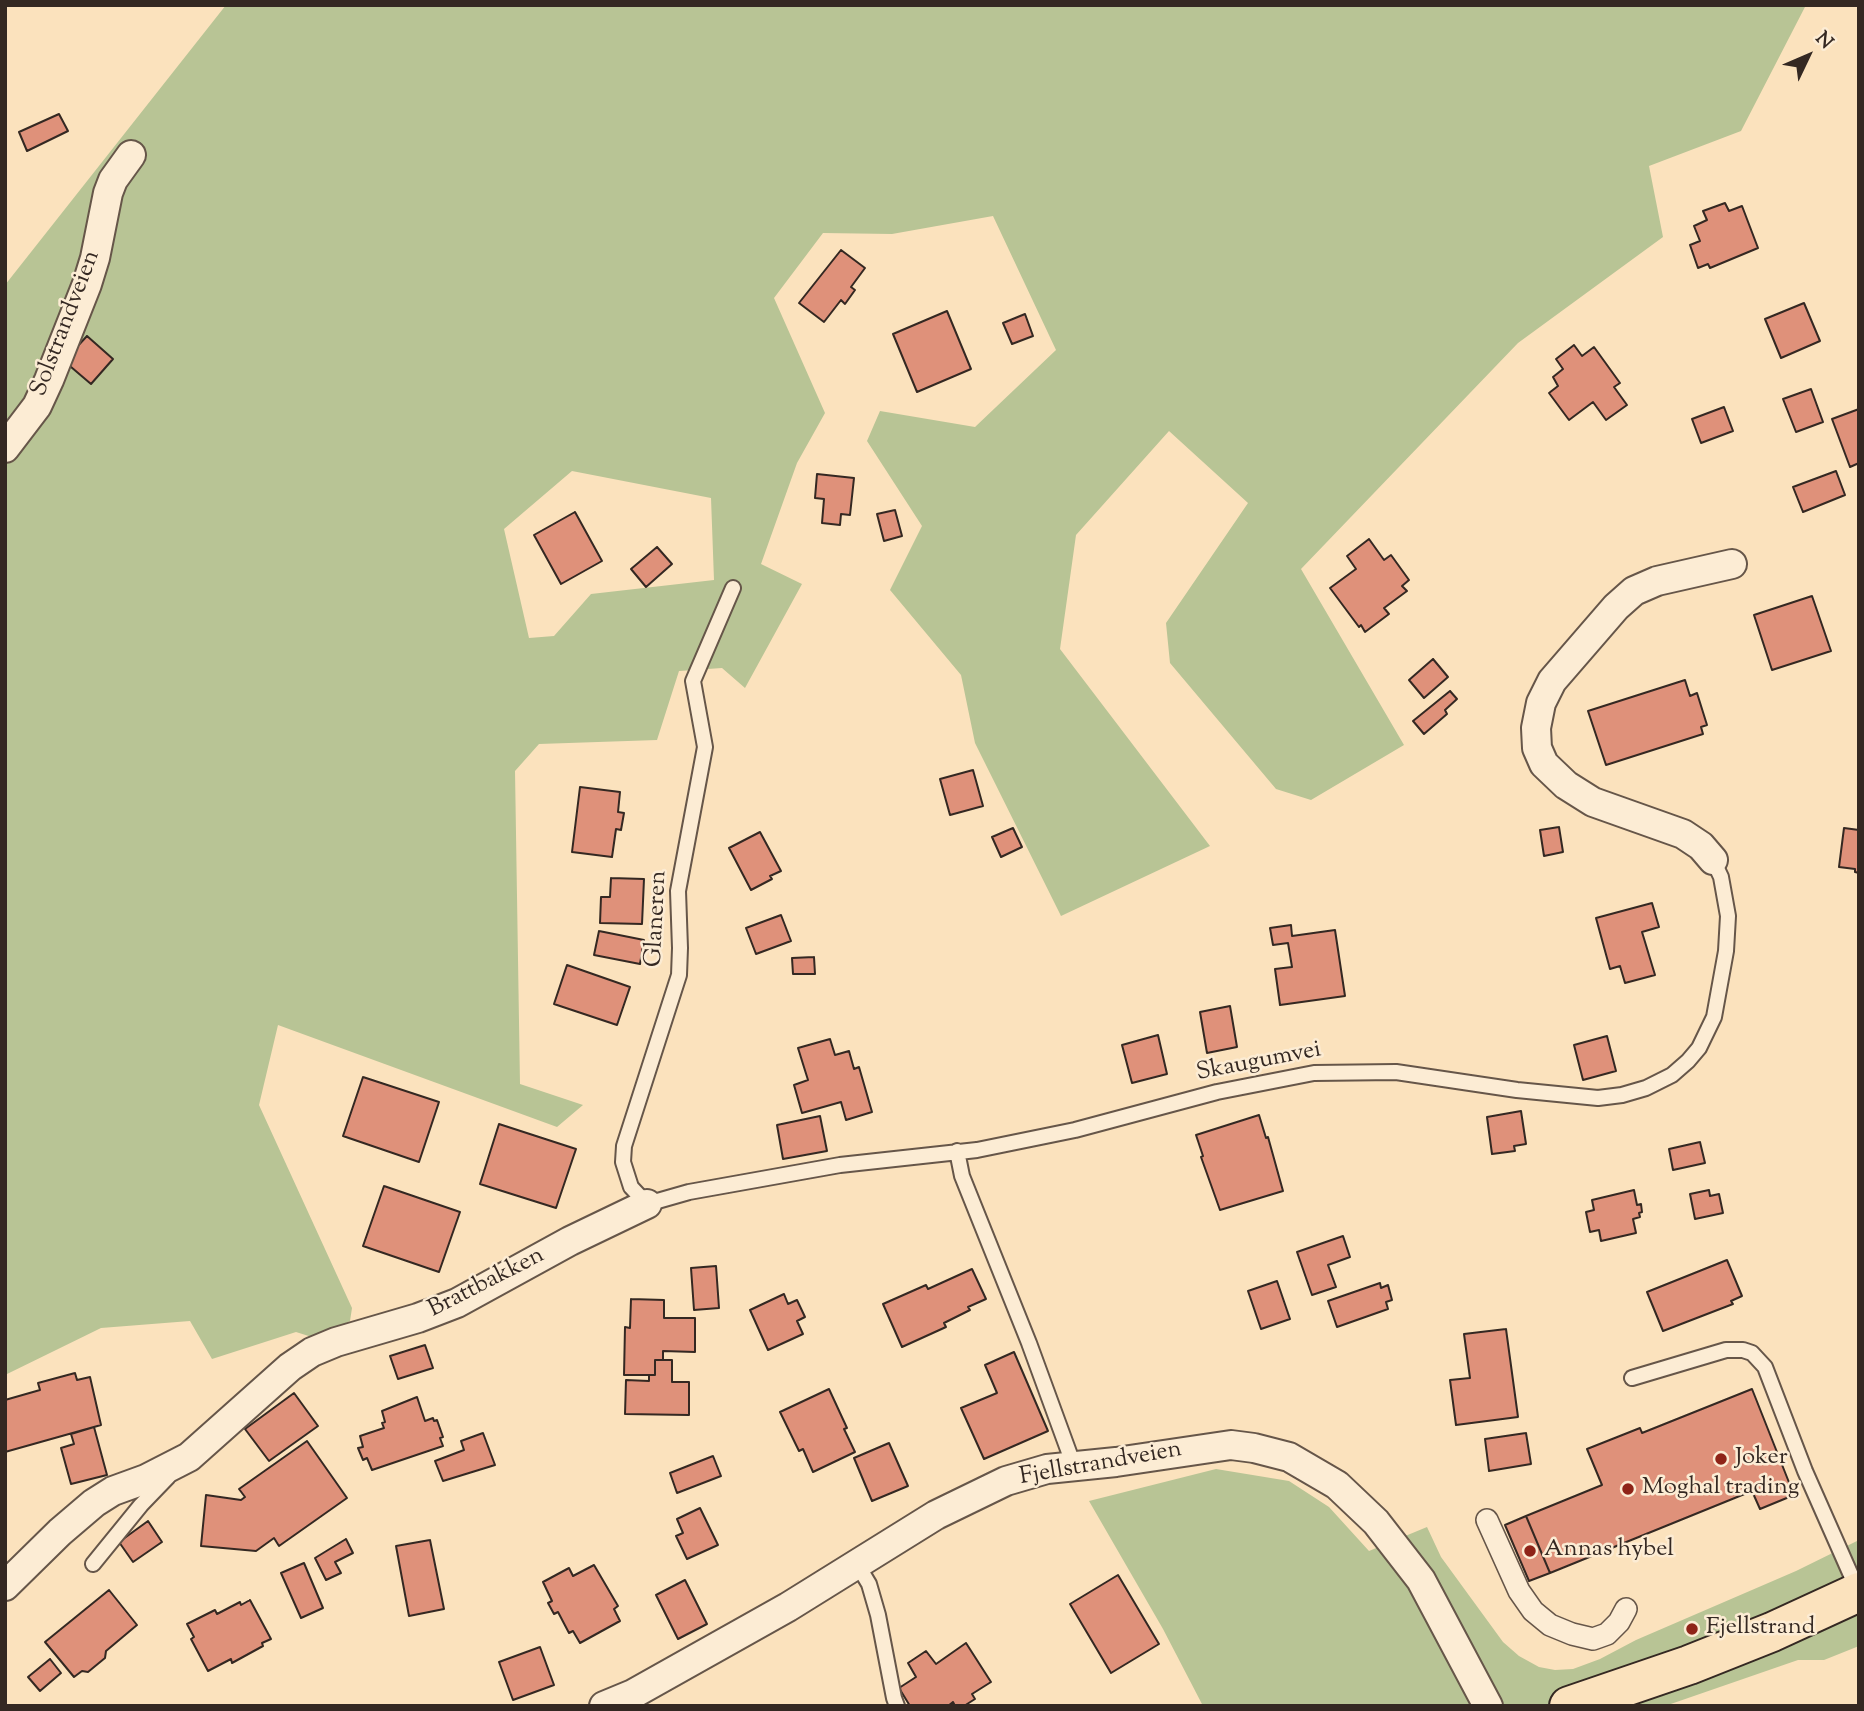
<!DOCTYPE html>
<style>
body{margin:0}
#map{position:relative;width:1864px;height:1711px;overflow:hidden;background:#fbe2bd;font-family:"Sorts Mill Goudy",serif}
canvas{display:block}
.frame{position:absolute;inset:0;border:7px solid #342822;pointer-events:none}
.north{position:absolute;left:1773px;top:21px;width:70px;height:70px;-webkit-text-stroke:5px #fcecd4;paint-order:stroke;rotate:46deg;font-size:19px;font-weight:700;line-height:28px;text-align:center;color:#342822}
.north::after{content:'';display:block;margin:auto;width:24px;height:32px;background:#342822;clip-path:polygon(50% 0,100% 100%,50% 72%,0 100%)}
</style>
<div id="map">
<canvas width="1864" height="1711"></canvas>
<div class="frame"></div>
<div class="north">N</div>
</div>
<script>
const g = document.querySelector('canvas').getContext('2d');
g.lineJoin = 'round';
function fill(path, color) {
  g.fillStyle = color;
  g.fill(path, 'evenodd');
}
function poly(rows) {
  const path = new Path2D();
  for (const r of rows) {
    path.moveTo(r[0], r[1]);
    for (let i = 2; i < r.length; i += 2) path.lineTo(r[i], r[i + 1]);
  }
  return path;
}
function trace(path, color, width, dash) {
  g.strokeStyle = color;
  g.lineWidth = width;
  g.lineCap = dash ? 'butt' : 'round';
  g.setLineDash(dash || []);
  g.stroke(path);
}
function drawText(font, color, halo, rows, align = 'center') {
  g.font = font + ' "Sorts Mill Goudy",serif';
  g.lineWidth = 5;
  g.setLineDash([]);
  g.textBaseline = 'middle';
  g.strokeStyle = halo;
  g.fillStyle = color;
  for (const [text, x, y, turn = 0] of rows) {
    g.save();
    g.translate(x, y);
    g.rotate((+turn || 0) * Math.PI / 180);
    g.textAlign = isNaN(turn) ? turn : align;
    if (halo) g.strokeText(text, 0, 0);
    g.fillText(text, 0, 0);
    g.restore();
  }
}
const green = poly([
 [226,5,1806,5,1741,131,1649,166,1663,237,1518,343,1301,569,1404,745,1311,800,1276,789,1170,663,1166,623,1248,503,1169,431,1076,535,1060,649,1210,846,1061,916,975,743,961,675,890,590,922,526,867,441,880,411,975,427,1056,350,993,216,892,234,823,233,774,298,825,413,797,463,761,564,802,584,745,688,722,668,679,671,657,740,539,744,515,771,520,1084,583,1105,557,1127,278,1025,259,1105,352,1308,350,1321,315,1338,296,1332,212,1359,190,1321,101,1328,5,1375,5,285],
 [572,471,711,498,714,580,591,594,554,636,529,638,504,529],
 [1216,1469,1289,1481,1329,1507,1369,1551,1427,1527,1441,1557,1503,1642,1519,1656,1539,1667,1555,1670,1573,1669,1600,1659,1636,1640,1796,1571,1859,1540,1859,1646,1824,1660,1798,1660,1665,1706,1203,1706,1163,1629,1089,1501]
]);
const building = poly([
 [59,114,68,131,27,151,19,132,59,114],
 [1725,203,1729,211,1742,206,1758,248,1710,268,1708,264,1698,268,1690,245,1700,241,1694,226,1707,220,1703,211,1725,203],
 [841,250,865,268,851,287,855,290,845,304,841,300,824,322,799,303,841,250],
 [1804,303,1820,341,1781,358,1765,319,1804,303],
 [947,311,971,369,917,392,893,334,947,311],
 [1025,314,1033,336,1012,344,1003,323,1025,314],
 [87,336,113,359,91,384,64,361,87,336],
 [1574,345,1582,356,1594,347,1620,383,1614,387,1627,405,1606,420,1593,402,1569,420,1549,393,1558,386,1553,377,1563,369,1556,359,1574,345],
 [1811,389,1823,422,1796,432,1783,399,1811,389],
 [1724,407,1733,431,1701,443,1692,419,1724,407],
 [1859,409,1859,463,1850,467,1832,419,1859,409],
 [1836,471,1845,495,1803,512,1793,487,1836,471],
 [817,474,854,478,850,515,841,514,840,525,822,523,824,499,815,498,817,474],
 [895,510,902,536,884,541,877,514,895,510],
 [575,512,602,561,561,584,534,535,575,512],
 [1369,539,1384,560,1391,555,1409,580,1402,586,1407,591,1384,608,1389,614,1365,632,1361,625,1359,627,1330,588,1356,569,1347,556,1369,539],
 [657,547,672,564,646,587,631,569,657,547],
 [1812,596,1831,651,1772,670,1754,615,1812,596],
 [1433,659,1448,677,1424,698,1409,680,1433,659],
 [1685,680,1690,696,1697,693,1707,725,1701,727,1703,734,1606,765,1588,711,1685,680],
 [1450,691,1457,699,1445,710,1447,714,1424,734,1413,721,1450,691],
 [973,770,983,806,950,815,940,779,973,770],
 [580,787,620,792,618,812,624,813,621,830,616,829,612,857,572,852,580,787],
 [1559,827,1563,852,1544,856,1540,830,1559,827],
 [1013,828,1022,847,1001,857,992,837,1013,828],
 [1844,828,1859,830,1859,873,1855,872,1855,869,1839,867,1844,828],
 [760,832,781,871,770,876,772,879,751,890,729,848,760,832],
 [611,878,644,879,642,924,600,923,601,897,610,897,611,878],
 [1652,903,1659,927,1642,932,1655,975,1625,983,1620,966,1610,969,1596,918,1652,903],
 [781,915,791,941,756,954,746,928,781,915],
 [1291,925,1292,936,1335,930,1345,996,1280,1005,1275,969,1292,967,1288,943,1273,945,1270,928,1291,925],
 [599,931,644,940,640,964,594,955,599,931],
 [814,957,815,974,793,974,792,958,814,957],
 [567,965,630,987,617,1025,554,1004,567,965],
 [1230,1006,1237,1047,1207,1053,1200,1012,1230,1006],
 [1158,1035,1167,1074,1132,1083,1122,1045,1158,1035],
 [1607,1036,1616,1071,1583,1080,1574,1045,1607,1036],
 [830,1039,835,1055,849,1051,854,1069,859,1067,872,1112,846,1120,841,1102,802,1113,794,1085,808,1080,798,1048,830,1039],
 [363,1077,439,1102,419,1162,343,1136,363,1077],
 [1521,1111,1526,1144,1514,1146,1515,1151,1492,1154,1487,1117,1521,1111],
 [1259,1115,1266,1138,1268,1137,1283,1191,1220,1210,1201,1157,1203,1156,1196,1135,1259,1115],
 [820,1116,827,1151,783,1159,777,1125,820,1116],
 [499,1124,576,1149,556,1208,480,1184,499,1124],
 [1700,1142,1705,1163,1673,1170,1669,1149,1700,1142],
 [384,1186,460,1212,439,1272,363,1246,384,1186],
 [1634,1190,1637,1205,1641,1204,1642,1212,1639,1213,1640,1217,1633,1219,1636,1233,1601,1241,1599,1230,1590,1232,1586,1212,1594,1210,1592,1200,1634,1190],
 [1709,1190,1710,1196,1719,1194,1723,1213,1695,1219,1690,1194,1709,1190],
 [1343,1236,1350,1257,1328,1265,1336,1287,1312,1295,1297,1252,1343,1236],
 [1727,1260,1742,1296,1731,1301,1733,1304,1663,1331,1647,1292,1727,1260],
 [716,1266,719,1308,694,1310,691,1268,716,1266],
 [972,1269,986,1299,968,1307,970,1310,944,1323,946,1327,902,1347,883,1304,926,1285,928,1289,972,1269],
 [1277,1281,1290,1319,1261,1329,1248,1291,1277,1281],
 [1380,1283,1381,1288,1388,1285,1392,1300,1386,1302,1388,1309,1337,1327,1328,1301,1380,1283],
 [784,1294,788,1304,797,1300,805,1317,797,1321,803,1334,768,1350,750,1310,784,1294],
 [631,1299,664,1300,664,1318,695,1318,695,1352,663,1351,663,1360,655,1360,655,1375,624,1375,625,1327,630,1328,631,1299],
 [1506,1329,1518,1417,1456,1425,1450,1380,1470,1378,1464,1334,1506,1329],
 [425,1345,433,1368,398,1379,390,1356,425,1345],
 [1014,1352,1048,1431,984,1459,961,1408,997,1393,985,1365,1014,1352],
 [655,1360,672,1360,672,1382,689,1382,689,1415,625,1414,626,1380,649,1381,649,1375,655,1375,655,1360],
 [75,1373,77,1380,90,1377,101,1425,5,1452,5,1400,40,1390,38,1383,75,1373],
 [829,1389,847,1428,844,1429,855,1452,813,1472,803,1449,799,1451,780,1412,829,1389],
 [1752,1389,1794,1495,1760,1509,1752,1491,1550,1573,1526,1516,1602,1485,1587,1449,1640,1428,1642,1433,1752,1389],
 [294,1393,318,1426,269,1461,245,1429,294,1393],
 [417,1397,425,1421,433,1418,434,1421,437,1420,443,1437,440,1438,443,1446,372,1470,367,1458,363,1460,358,1448,363,1447,360,1436,384,1428,382,1423,385,1422,382,1411,417,1397],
 [94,1427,107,1475,71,1484,61,1448,74,1444,71,1434,94,1427],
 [483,1433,495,1465,443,1481,435,1461,464,1450,461,1441,483,1433],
 [1526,1433,1531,1464,1489,1471,1485,1439,1526,1433],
 [307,1441,347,1498,279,1546,274,1538,256,1551,201,1546,206,1495,241,1500,245,1497,239,1489,307,1441],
 [889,1443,908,1486,872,1501,854,1458,889,1443],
 [713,1456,721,1476,677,1493,670,1473,713,1456],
 [700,1508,718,1545,687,1559,676,1536,683,1533,677,1519,700,1508],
 [1526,1516,1550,1573,1529,1581,1505,1525,1526,1516],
 [148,1521,162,1542,133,1562,119,1542,148,1521],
 [346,1539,353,1553,335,1562,341,1573,326,1580,315,1558,346,1539],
 [430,1540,444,1609,409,1616,396,1546,430,1540],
 [304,1563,323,1608,301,1618,281,1573,304,1563],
 [594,1565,618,1606,614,1609,620,1621,580,1643,573,1631,569,1633,558,1612,554,1614,548,1603,552,1601,543,1582,569,1568,573,1576,594,1565],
 [1118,1575,1159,1644,1111,1673,1070,1604,1118,1575],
 [685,1580,707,1624,678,1639,656,1595,685,1580],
 [109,1590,137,1625,106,1651,105,1658,88,1672,82,1671,74,1677,45,1642,109,1590],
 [250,1600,271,1639,262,1643,263,1646,232,1663,231,1659,208,1671,191,1639,194,1637,187,1624,215,1610,217,1614,240,1602,241,1605,250,1600],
 [966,1643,991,1682,972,1694,975,1699,964,1706,955,1706,953,1702,948,1706,910,1706,899,1688,916,1677,908,1663,926,1651,936,1664,966,1643],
 [540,1647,554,1685,513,1700,499,1662,540,1647],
 [50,1659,61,1673,40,1691,28,1677,50,1659]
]);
const service = poly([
 [733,588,693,681,705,747,678,891,680,948,679,975,624,1146,623,1162,631,1187,647,1204,689,1192,840,1165,977,1150,1075,1130,1217,1092,1314,1073,1396,1072,1517,1090,1598,1098,1622,1095,1646,1088,1672,1075,1688,1061,1699,1048,1714,1017,1726,951,1728,916,1721,877,1713,860],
 [957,1151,962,1176,1029,1343,1074,1466],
 [1632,1378,1726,1350,1743,1350,1752,1353,1765,1367,1805,1471,1858,1591],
 [93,1564,141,1505,168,1477],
 [857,1564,869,1584,878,1615,894,1698,897,1706]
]);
const pedestrian = poly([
 [1487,1520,1519,1591,1533,1611,1550,1625,1572,1634,1593,1639,1607,1634,1619,1622,1626,1609]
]);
const minor = poly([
 [5,448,37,406,49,380,87,284,95,258,108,193,113,180,131,155],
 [1713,860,1701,846,1683,834,1593,802,1566,785,1544,764,1537,748,1536,728,1541,703,1552,681,1616,607,1634,591,1657,581,1732,564],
 [5,1586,60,1532,94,1503,113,1491,146,1479,189,1457,290,1367,312,1352,336,1342,418,1318,457,1303,570,1241,647,1204],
 [604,1706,633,1694,788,1607,936,1515,1006,1481,1047,1469,1116,1462,1231,1445,1254,1448,1289,1457,1337,1485,1376,1522,1421,1580,1488,1706]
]);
const primary = poly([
 [1569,1706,1689,1665,1772,1632,1859,1592]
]);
const markers = [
 [1721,1459,7,"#8f2418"],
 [1628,1489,7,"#8f2418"],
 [1530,1551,7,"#8f2418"],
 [1692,1629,7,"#8f2418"]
];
const streetNames = [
 ["Solstrandveien",67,324,-69],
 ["Glaneren",658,919,-87],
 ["Skaugumvei",1259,1063,-11],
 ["Brattbakken",487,1284,-27],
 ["Fjellstrandveien",1101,1465,-10]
];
const poiNames = [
 ["Joker",1735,1459],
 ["Moghal trading",1642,1489],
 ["Annas hybel",1544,1551],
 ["Fjellstrand",1706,1629]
];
fill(green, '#b8c495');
fill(building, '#df917a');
trace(building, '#342822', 2);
trace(service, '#665649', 18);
trace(pedestrian, '#665649', 24);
trace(minor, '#665649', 32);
trace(primary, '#342822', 42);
trace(service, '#fcecd4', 14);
trace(pedestrian, '#fcecd4', 21);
trace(minor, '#fcecd4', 28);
trace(primary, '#fbe2bd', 38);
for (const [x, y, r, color] of markers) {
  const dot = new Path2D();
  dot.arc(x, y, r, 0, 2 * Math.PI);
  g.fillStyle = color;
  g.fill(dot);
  trace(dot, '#fcecd4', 2.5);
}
drawText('24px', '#342822', '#fcecd4', streetNames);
drawText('24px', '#342822', '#fcecd4', poiNames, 'left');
</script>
